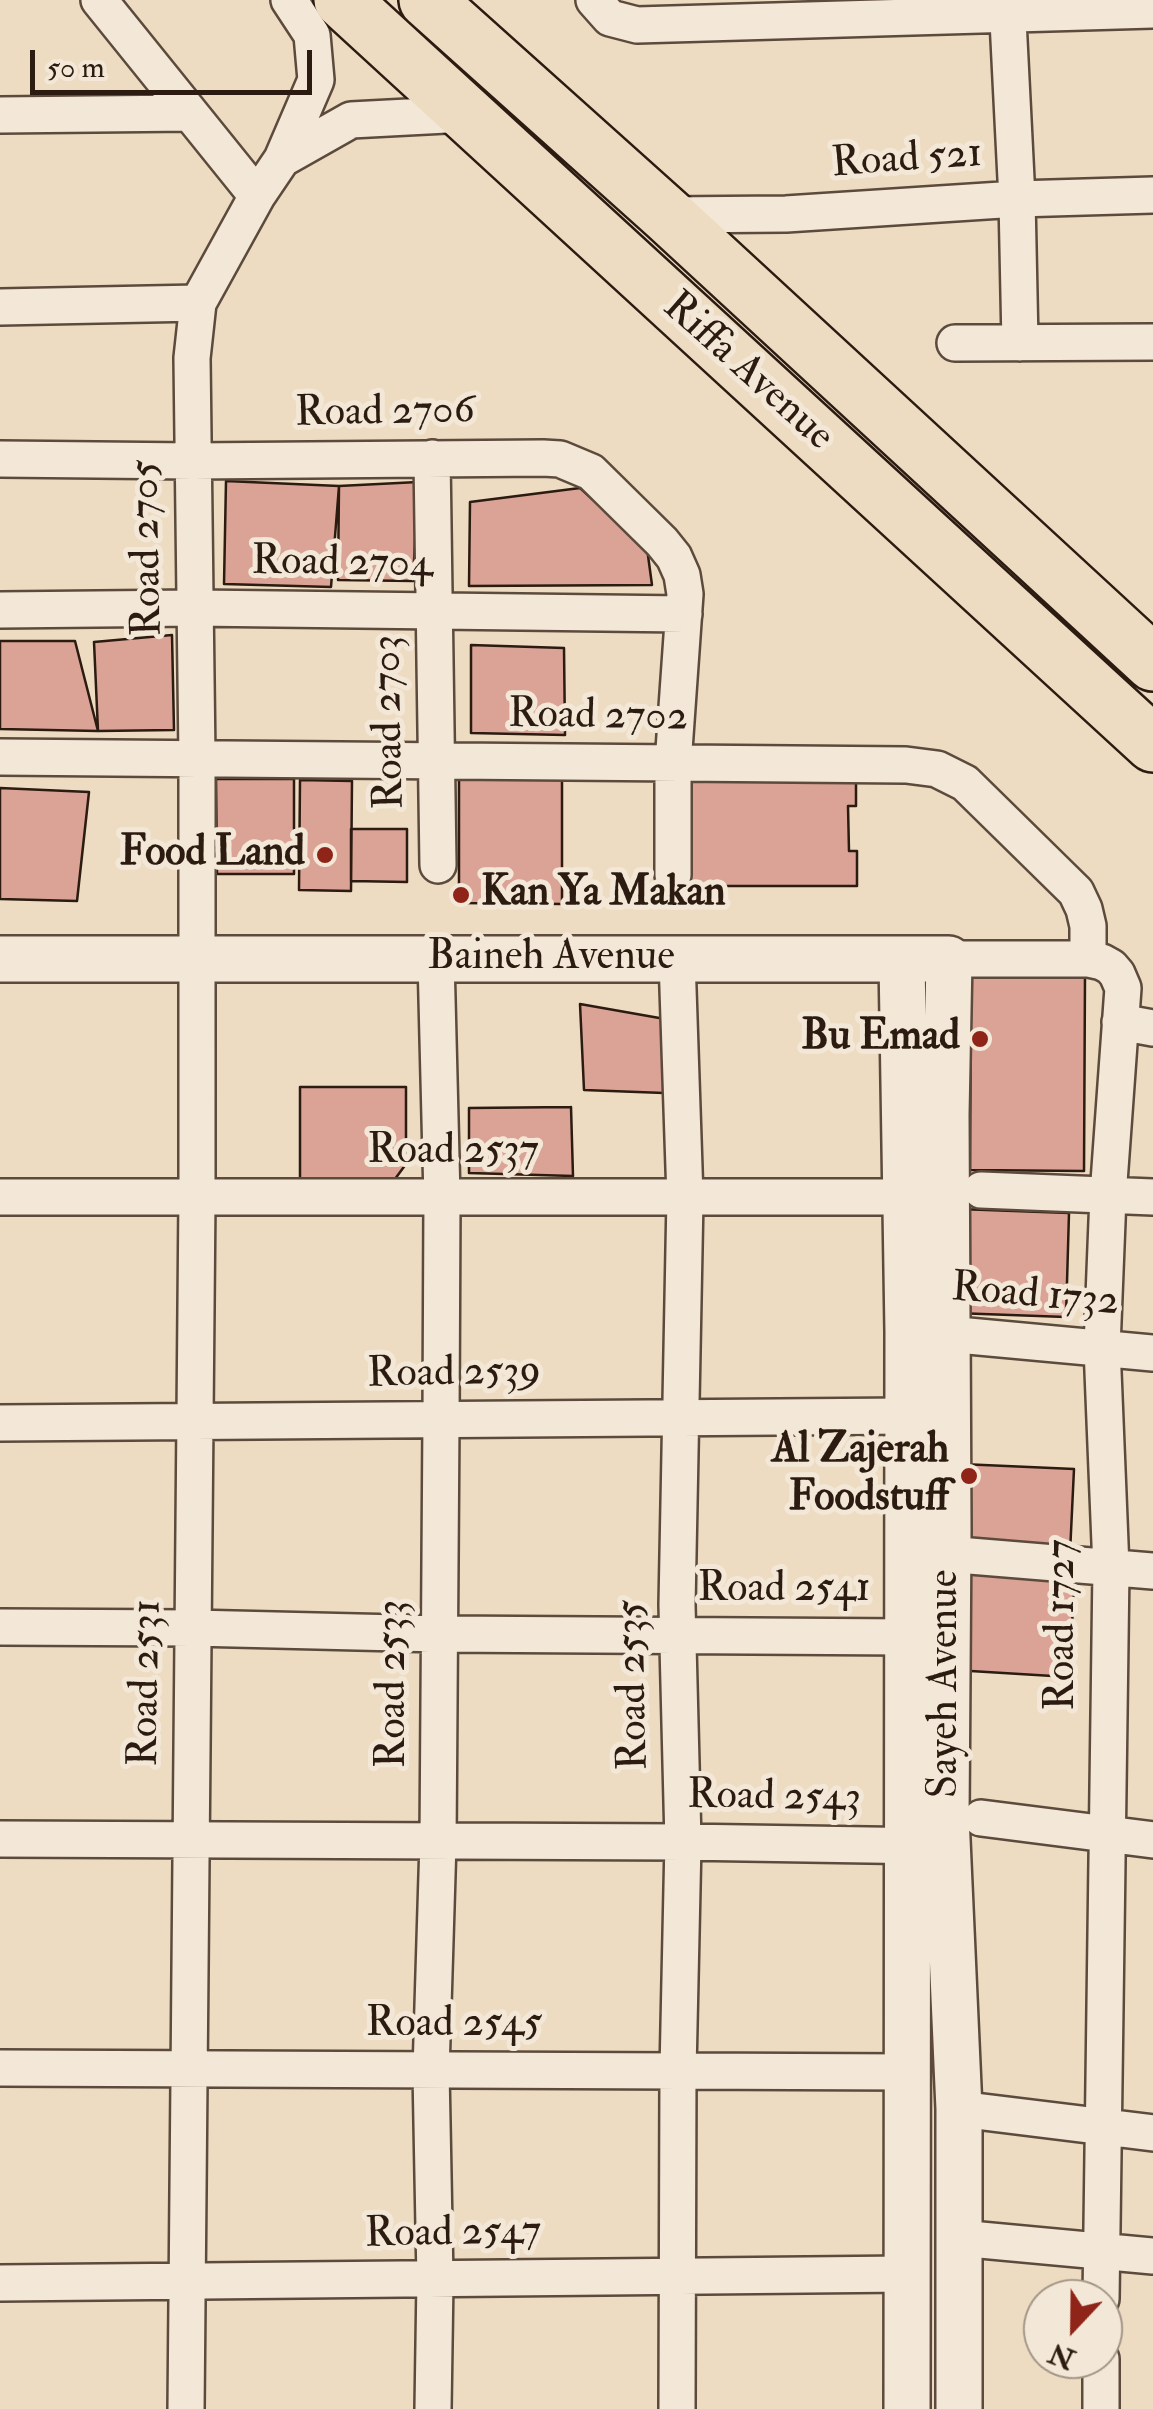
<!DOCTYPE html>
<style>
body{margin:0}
#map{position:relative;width:1153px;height:2409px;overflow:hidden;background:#eddbc2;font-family:"IM FELL Double Pica",serif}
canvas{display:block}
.north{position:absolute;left:1023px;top:2279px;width:100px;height:100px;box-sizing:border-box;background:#f3e8d7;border:2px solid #a39687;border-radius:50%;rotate:202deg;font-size:28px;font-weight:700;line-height:40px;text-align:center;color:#2b1b10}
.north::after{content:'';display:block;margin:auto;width:35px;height:45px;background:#8f2418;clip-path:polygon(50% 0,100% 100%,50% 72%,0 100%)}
.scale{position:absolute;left:30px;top:50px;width:282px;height:45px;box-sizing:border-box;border:5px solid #2b1b10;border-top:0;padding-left:12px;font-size:30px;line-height:35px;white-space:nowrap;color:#2b1b10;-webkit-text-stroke:8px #f3e8d7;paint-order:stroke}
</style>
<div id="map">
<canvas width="1153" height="2409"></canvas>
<div class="north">N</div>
<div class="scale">50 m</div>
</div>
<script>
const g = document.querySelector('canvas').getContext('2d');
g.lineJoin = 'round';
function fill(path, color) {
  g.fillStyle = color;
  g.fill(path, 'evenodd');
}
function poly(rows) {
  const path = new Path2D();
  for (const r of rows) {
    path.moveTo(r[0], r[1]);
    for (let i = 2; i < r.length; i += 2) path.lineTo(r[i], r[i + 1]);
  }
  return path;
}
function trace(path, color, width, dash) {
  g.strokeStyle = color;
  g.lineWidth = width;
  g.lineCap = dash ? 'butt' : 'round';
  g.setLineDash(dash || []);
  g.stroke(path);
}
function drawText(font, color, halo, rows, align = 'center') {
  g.font = font + ' "IM FELL Double Pica",serif';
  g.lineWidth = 10;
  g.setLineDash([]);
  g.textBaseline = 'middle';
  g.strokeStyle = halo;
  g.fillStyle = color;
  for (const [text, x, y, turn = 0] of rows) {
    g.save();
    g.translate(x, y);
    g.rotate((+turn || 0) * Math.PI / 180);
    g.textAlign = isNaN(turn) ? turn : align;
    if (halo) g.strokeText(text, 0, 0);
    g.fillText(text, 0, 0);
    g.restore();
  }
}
const building = poly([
 [226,481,339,486,331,587,224,584,226,481],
 [418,482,413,581,338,580,339,486,418,482],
 [580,488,647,548,652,585,469,586,470,502,580,488],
 [172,635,174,730,98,731,94,642,172,635],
 [0,641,75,641,98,731,0,729,0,641],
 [471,645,564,648,565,735,471,733,471,645],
 [682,770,856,770,856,806,848,806,849,851,857,851,857,886,682,886,682,770],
 [459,772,562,773,562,904,459,903,459,772],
 [216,779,294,779,294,874,217,874,216,779],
 [300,780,352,781,351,891,299,890,300,780],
 [0,788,89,792,77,901,0,899,0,788],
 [351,829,407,829,407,882,351,881,351,829],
 [971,973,1085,974,1084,1171,970,1170,971,973],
 [580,1004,665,1019,664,1093,584,1090,580,1004],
 [300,1087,406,1087,406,1164,395,1179,300,1178,300,1087],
 [571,1107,573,1176,469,1173,469,1108,571,1107],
 [959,1209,1069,1213,1066,1317,955,1313,959,1209],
 [961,1464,1074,1469,1070,1553,958,1548,961,1464],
 [960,1563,1075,1570,1069,1677,954,1670,960,1563]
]);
const minor = poly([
 [99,0,257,196],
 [594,0,610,18,637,25,1153,10],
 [1007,0,1017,199,1020,343],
 [0,115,190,113],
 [282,159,351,120,465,114],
 [667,215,786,214,1017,199,1153,195],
 [0,307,198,303],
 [955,343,1153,342],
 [432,458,438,865],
 [0,459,193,461,543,458,560,459,591,472,662,542,674,557,682,575,685,594,673,764,673,875],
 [0,610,195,608,684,614],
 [0,757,906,765,937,769,965,783,1076,892,1084,909,1088,926,1088,959],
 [677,959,685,1198,677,1605,683,1842,678,2071,677,2409],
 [949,959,1088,959,1102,962,1111,967,1117,974,1123,988,1108,1196,1102,1347,1111,1568,1101,2299],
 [1120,1022,1153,1028],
 [981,1190,1153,1197],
 [0,1197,907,1197],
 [925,1332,1153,1353],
 [0,1423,908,1416],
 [970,1556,1153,1571],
 [0,1627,193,1628,440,1634,908,1637],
 [981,1818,1153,1840],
 [0,1839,683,1842,931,1846],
 [0,2068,908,2072],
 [959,2109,1153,2133],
 [959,2238,1153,2256],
 [0,2283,907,2274],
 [1101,2359,1101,2409],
 [186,2409,197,1197,197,758,192,358,198,303,257,196,282,159,316,80,312,35,289,0],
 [433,2409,435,2280,431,2071,438,1842,441,1420,442,1198,436,959]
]);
const tertiary = poly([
 [0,959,949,959,946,1114,948,1530,946,1817,959,2109,959,2409],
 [902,959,908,1332,907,2409]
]);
const primary = poly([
 [342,0,1153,744],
 [427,0,667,215,1153,663]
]);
const markers = [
 [325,855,10,"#8f2418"],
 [461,895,10,"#8f2418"],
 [980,1039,10,"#8f2418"],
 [969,1476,10,"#8f2418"]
];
const streetNames = [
 ["Road 521",907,161,-4],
 ["Riffa Avenue",747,373,42],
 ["Road 2706",385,414,-1],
 ["Road 2705",149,548,-91],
 ["Road 2704",342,565,1],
 ["Road 2702",598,718,1],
 ["Road 2703",391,722,-91],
 ["Baineh Avenue",551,959],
 ["Road 2537",453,1153],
 ["Road 1732",1035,1297,5],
 ["Road 2539",454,1375,-1],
 ["Road 2541",784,1591],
 ["Road 1727",1064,1625,-90],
 ["Road 2531",148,1683,-89],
 ["Road 2533",395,1684,-90],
 ["Sayeh Avenue",947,1684,-90],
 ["Road 2535",635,1685,-91],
 ["Road 2543",774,1799,1],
 ["Road 2545",454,2026],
 ["Road 2547",453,2235,-1]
];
const poiNames = [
 ["Food Land",305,855],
 ["Kan Ya Makan",481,895,"left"],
 ["Bu Emad",960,1039],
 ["Al Zajerah",949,1452],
 ["Foodstuff",949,1500]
];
fill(building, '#daa395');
trace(building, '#2b1b10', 2.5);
trace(minor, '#5c4b3c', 40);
trace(tertiary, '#5c4b3c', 50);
trace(primary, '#2b1b10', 60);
trace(minor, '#f3e8d7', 35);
trace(tertiary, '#f3e8d7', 45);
trace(primary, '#eddbc2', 55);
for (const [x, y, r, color] of markers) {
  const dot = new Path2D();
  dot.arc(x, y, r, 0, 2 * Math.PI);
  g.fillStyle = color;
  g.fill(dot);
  trace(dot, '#f3e8d7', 4);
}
drawText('42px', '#2b1b10', '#f3e8d7', streetNames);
drawText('bold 42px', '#2b1b10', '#f3e8d7', poiNames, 'right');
</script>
